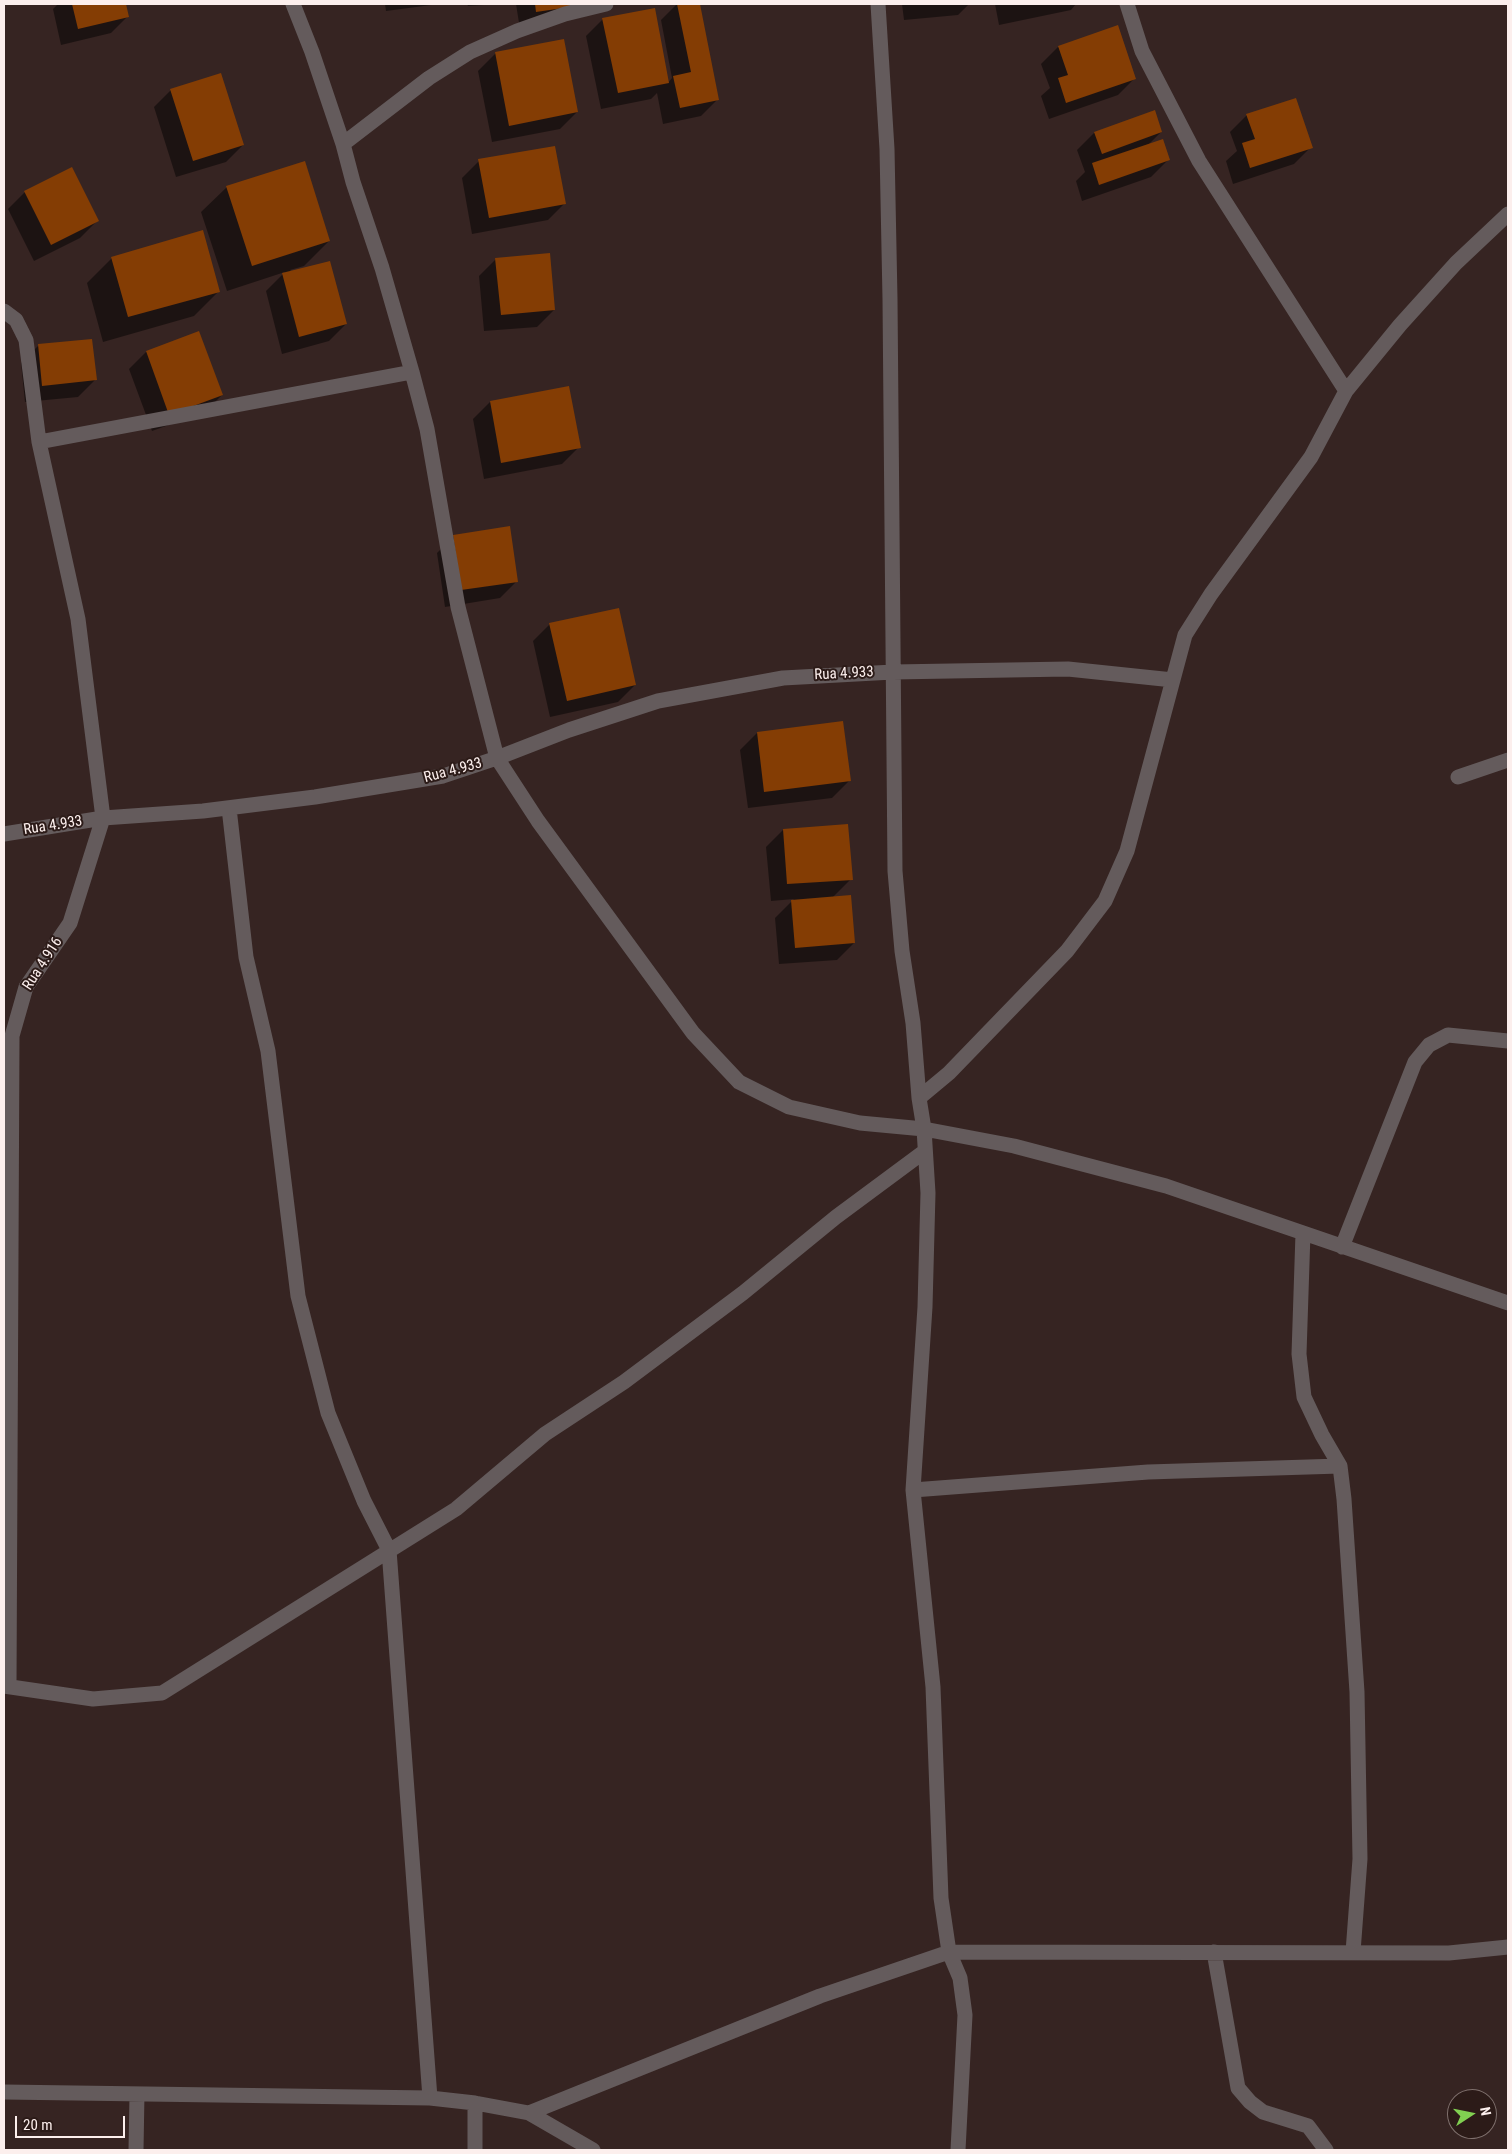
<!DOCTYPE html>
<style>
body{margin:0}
#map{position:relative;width:1512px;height:2154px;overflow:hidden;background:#362422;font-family:"Roboto Condensed",sans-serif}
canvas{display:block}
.frame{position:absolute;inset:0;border:5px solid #fcefed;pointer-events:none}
.north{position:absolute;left:1447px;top:2089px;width:50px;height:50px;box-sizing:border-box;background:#2c1b18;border:1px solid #7f706d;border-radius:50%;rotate:79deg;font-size:14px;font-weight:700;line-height:20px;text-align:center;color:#fcefed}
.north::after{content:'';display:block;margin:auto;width:18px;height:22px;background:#81d051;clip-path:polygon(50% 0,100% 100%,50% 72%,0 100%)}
.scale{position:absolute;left:15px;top:2116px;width:110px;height:22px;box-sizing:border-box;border:2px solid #fcefed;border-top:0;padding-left:6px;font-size:15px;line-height:18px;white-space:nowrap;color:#fcefed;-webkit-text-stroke:4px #2c1b18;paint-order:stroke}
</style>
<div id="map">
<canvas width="1512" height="2154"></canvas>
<div class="frame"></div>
<div class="north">N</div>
<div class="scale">20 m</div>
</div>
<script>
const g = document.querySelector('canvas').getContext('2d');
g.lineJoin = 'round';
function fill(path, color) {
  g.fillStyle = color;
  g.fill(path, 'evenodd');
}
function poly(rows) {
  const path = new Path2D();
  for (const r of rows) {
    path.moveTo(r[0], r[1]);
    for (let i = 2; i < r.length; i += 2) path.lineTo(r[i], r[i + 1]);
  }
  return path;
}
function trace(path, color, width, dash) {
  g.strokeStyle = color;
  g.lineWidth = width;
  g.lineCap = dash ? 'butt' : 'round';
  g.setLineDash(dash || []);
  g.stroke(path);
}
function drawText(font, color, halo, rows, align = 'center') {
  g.font = font + ' "Roboto Condensed",sans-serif';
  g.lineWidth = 4;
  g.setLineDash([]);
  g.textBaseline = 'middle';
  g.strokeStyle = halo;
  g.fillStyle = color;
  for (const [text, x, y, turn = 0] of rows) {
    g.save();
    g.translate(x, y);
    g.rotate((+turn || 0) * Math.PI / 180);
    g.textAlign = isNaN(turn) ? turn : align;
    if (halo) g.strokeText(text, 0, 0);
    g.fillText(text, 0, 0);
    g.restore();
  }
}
const shadow = poly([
 [58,4,125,4,128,16,111,33,61,45,53,9],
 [385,4,439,4,386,11],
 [467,4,500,4,468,6],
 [516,4,617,4,583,17,520,29],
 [677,4,698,4,718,99,701,116,663,124,657,93,651,99,601,109,586,36,603,19,668,83,672,78,661,20],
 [902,4,969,4,958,15,904,20],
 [995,4,1076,4,1071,10,999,25],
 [563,40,577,112,560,129,492,142,478,71,495,54],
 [1058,47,1135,78,1118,95,1049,119,1041,96,1050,88,1041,64],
 [171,90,243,145,226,162,176,177,154,107],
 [1154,111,1161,132,1147,146,1168,160,1151,177,1082,201,1076,181,1085,172,1077,150,1094,133],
 [1247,115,1311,147,1294,164,1233,184,1226,161,1237,151,1230,132],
 [479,161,565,203,548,220,472,234,462,178],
 [227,187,329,241,304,266,290,270,346,324,329,341,282,354,266,291,285,272,227,291,201,212],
 [25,192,97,221,80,238,34,261,8,209],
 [112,258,219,291,194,316,103,342,87,283],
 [496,259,554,310,537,327,484,331,479,276],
 [199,333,222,395,205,412,152,431,129,369,146,352],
 [38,346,95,380,78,397,25,402,21,363],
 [490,402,579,447,562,464,484,479,473,419],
 [454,536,517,581,500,598,445,607,437,553],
 [550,624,635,685,618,702,550,717,533,641],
 [757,733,849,781,832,798,748,808,740,750],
 [783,830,851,879,832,898,854,943,837,960,779,964,775,918,794,899,771,901,766,847]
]);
const building = poly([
 [72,4,126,4,129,17,78,29],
 [535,4,583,4,584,5,536,12],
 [677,4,700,4,719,100,680,108,673,76,691,72],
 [655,8,669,83,618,93,602,18],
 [1118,25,1136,79,1066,103,1058,78,1068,75,1058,46],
 [564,39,578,112,509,126,495,52],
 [221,73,244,145,193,161,170,89],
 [1296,98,1313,148,1250,168,1242,143,1255,139,1246,114],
 [1155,110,1162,132,1102,154,1094,132],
 [1163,139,1170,160,1099,185,1092,163],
 [555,146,566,204,489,218,478,159],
 [305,161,330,241,252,266,226,186],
 [72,167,99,221,51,245,24,191],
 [203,230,220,292,128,317,111,257],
 [550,253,555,310,501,315,495,258],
 [330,261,347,324,299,337,282,273],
 [199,331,223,395,169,415,146,351],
 [92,339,97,380,42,386,38,344],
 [569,386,581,448,501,463,490,401],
 [510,526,518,582,461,590,453,535],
 [619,608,636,685,567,701,549,623],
 [843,721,851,781,764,792,757,732],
 [848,824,853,880,787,884,783,829],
 [851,895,855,943,795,948,791,900]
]);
const minor = poly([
 [293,4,312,52,343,144,353,182,382,268,412,372,427,429,458,607,497,758,538,821,693,1033,739,1082,789,1107,860,1123,924,1129,1014,1146,1166,1186,1508,1303],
 [878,4,887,149,890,299,895,871,902,951,913,1023,919,1098,924,1129,928,1193,925,1307,913,1490,933,1687,941,1898,949,1952,960,1978,965,2015,958,2150],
 [1127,4,1142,51,1199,161,1346,391],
 [343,144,429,78,470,52,517,31,565,14,606,4],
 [4,311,16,320,26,340,39,442,78,619,103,818,70,923,26,987,12,1036,9,1685],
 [39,442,412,372],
 [1458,777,1508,760],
 [229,808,246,957,268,1051,298,1296,328,1413,364,1501,389,1550,430,2098],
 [4,834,103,818,203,811,315,797,443,776,497,758,569,730,658,701,783,678,893,672,1068,669,1173,680],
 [919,1098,949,1073,1067,951,1105,901,1127,851,1185,635,1211,594,1311,457,1346,391,1400,325,1456,263,1508,214],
 [1303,1233,1299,1354,1304,1397,1322,1435,1340,1466,1344,1499,1357,1692,1360,1859,1353,1952],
 [1342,1247,1415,1062,1429,1045,1448,1035,1508,1041],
 [913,1490,1148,1472,1340,1466],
 [4,1686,93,1699,162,1693,456,1509,545,1434,624,1382,743,1293,836,1217,925,1151],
 [1214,1952,1238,2088,1250,2102,1263,2112,1308,2126,1326,2150],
 [4,2092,430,2098,475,2103,529,2113,593,2150],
 [529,2113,820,1996,949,1952,1449,1953,1508,1947],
 [136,2150,137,2094],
 [475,2150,475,2103]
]);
const streetNames = [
 ["Rua 4.933",844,674,-3],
 ["Rua 4.933",453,771,-15],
 ["Rua 4.933",53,826,-9],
 ["Rua 4.916",43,964,-57]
];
fill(shadow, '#0007');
fill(building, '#843d04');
trace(minor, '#645b5c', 15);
drawText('15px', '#fcefed', '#2c1b18', streetNames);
</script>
